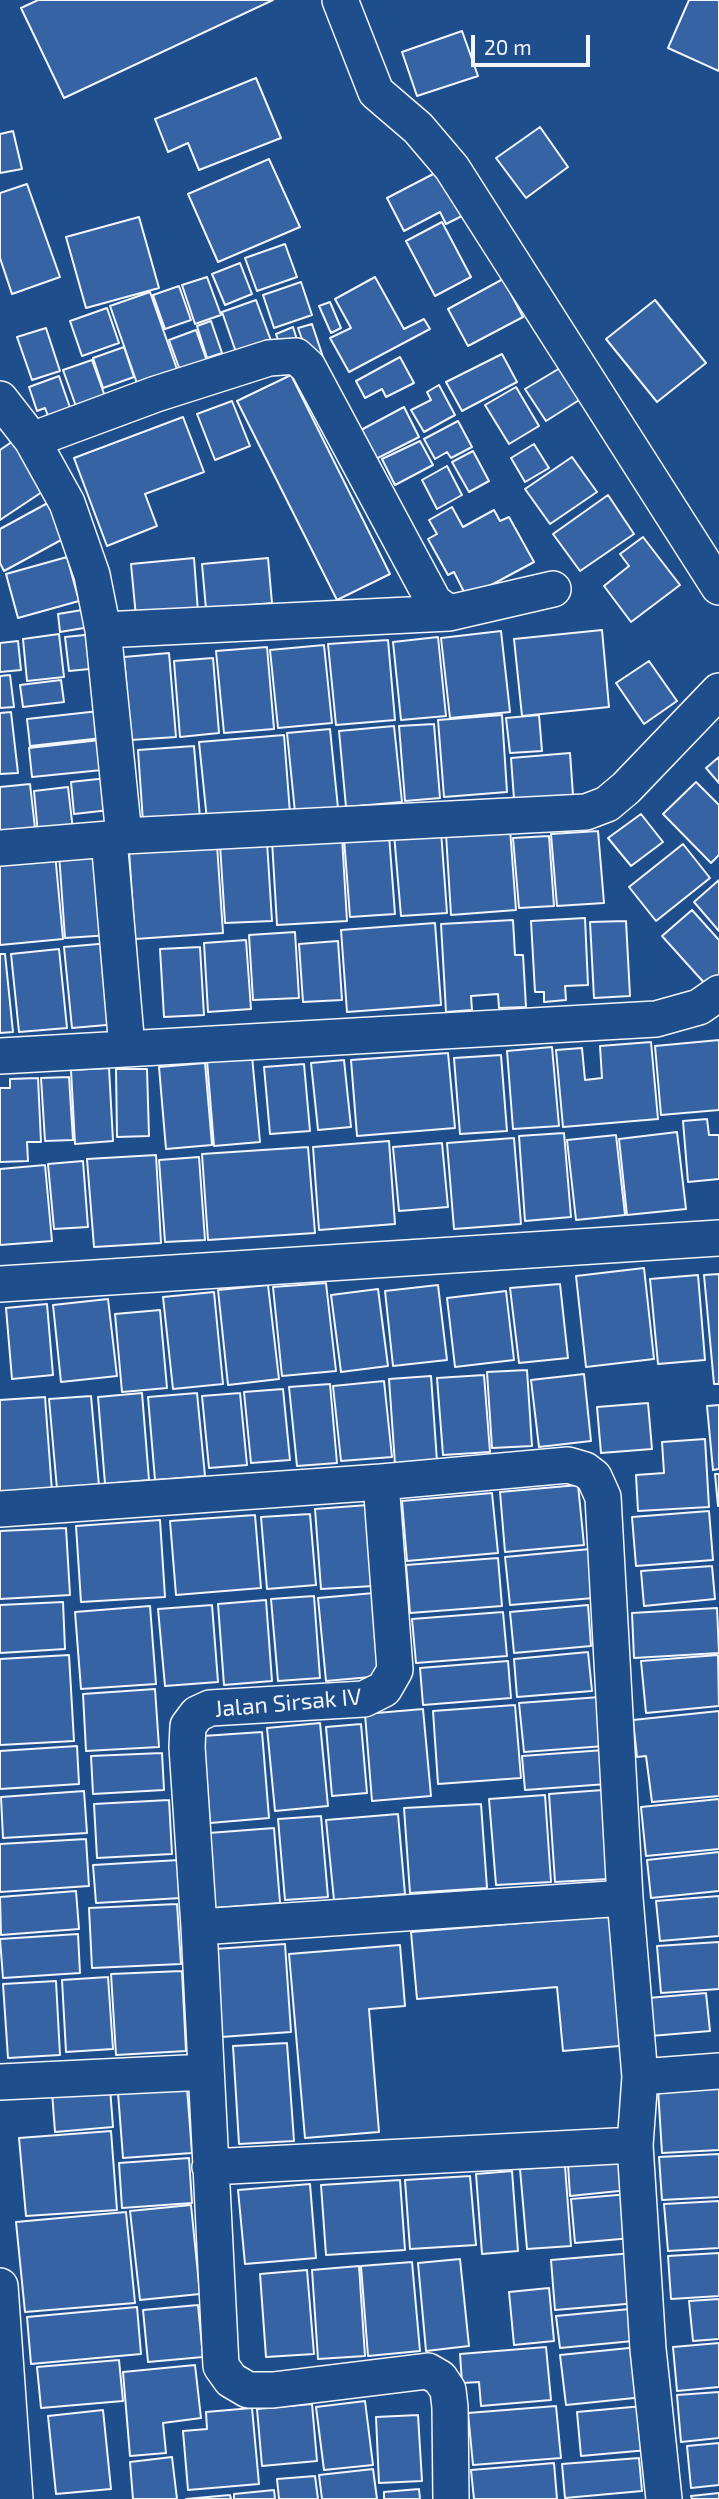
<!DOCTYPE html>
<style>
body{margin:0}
#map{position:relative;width:719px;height:2499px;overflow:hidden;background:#1f4e8c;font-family:"Exo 2",sans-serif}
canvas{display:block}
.scale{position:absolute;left:471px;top:35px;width:119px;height:32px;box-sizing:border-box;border:4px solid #f2f6ff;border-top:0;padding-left:9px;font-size:21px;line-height:24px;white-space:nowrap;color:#f2f6ff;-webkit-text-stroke:5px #1f4e8c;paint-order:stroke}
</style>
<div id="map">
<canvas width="719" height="2499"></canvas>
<div class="scale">20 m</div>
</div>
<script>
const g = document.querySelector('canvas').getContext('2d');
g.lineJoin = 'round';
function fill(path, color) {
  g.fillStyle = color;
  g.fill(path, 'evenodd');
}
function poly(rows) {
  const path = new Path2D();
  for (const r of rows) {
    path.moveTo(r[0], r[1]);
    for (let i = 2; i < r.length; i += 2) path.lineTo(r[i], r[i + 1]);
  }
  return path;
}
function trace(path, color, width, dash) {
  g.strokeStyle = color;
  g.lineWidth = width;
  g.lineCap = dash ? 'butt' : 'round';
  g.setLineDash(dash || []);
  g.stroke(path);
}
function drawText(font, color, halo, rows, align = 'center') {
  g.font = font + ' "Exo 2",sans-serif';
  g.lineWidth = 5;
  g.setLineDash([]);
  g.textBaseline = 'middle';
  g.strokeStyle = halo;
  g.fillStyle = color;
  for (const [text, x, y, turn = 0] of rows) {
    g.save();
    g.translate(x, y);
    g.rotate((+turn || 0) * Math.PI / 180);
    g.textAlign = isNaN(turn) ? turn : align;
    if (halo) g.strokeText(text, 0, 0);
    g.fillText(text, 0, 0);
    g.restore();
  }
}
const building = poly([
 [38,0,273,0,64,98,21,8,38,0],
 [689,0,719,0,719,71,668,48,689,0],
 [462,31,478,76,417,96,402,52,462,31],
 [256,78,281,138,199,170,188,143,168,152,155,119,256,78],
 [540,127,568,167,526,198,496,158,540,127],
 [13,131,22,169,0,173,0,134,13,131],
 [269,159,300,227,218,262,188,194,269,159],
 [439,171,462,216,446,224,440,212,404,231,387,198,439,171],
 [27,184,60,277,12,294,0,258,0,193,27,184],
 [139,217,159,288,86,308,66,237,139,217],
 [442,222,471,277,435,296,406,241,442,222],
 [285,244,297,277,257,291,245,258,285,244],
 [240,263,252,294,225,305,212,274,240,263],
 [207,277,221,315,195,324,182,285,207,277],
 [375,277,404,329,424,319,430,329,349,372,330,338,351,328,335,299,375,277],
 [503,279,523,317,468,346,448,309,503,279],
 [301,282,312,315,274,328,263,295,301,282],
 [179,286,191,320,165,329,153,295,179,286],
 [150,292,179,375,139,389,110,306,150,292],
 [256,300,273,346,238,358,222,312,256,300],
 [655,300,706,363,657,402,606,339,655,300],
 [330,302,341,328,331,333,319,306,330,302],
 [107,308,119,343,82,356,70,321,107,308],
 [211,321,222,353,207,358,197,326,211,321],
 [312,324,325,363,312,367,298,328,312,324],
 [293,327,300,349,283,355,276,334,293,327],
 [46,328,60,371,32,380,17,337,46,328],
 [196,330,208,364,181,373,169,340,196,330],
 [124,347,134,377,103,388,93,358,124,347],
 [502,354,517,382,462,411,446,382,502,354],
 [400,357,414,383,386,397,382,389,365,398,356,381,400,357],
 [92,360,107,402,78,412,63,370,92,360],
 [565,365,584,397,546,421,525,389,565,365],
 [291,375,390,574,337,600,237,401,291,375],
 [59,376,73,416,51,424,45,408,37,411,29,387,59,376],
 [439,385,455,415,424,432,411,410,431,400,427,392,439,385],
 [516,387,539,426,509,444,485,405,516,387],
 [232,401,250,446,215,460,197,414,232,401],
 [404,407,419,437,376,459,361,430,404,407],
 [183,417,204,472,145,494,157,526,107,546,74,458,183,417],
 [458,421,472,447,451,458,447,452,435,459,424,439,458,421],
 [19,437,51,486,0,520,0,450,19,437],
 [420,441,433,465,395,485,382,459,420,441],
 [534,444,549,468,525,482,511,458,534,444],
 [473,451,489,481,469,492,452,462,473,451],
 [572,457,597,492,550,524,525,489,572,457],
 [447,466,462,495,437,509,422,480,447,466],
 [608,495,634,534,580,571,553,534,608,495],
 [55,499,74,533,4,571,0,563,0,529,55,499],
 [452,507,463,527,494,510,500,521,509,517,534,562,467,598,454,572,448,575,428,539,437,534,429,520,452,507],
 [643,537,680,585,631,622,604,586,629,566,620,554,643,537],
 [67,557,79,601,18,618,6,574,67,557],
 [194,558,198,612,136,617,131,564,194,558],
 [268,558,272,603,206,609,202,564,268,558],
 [88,609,90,627,60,632,58,614,88,609],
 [602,630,609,707,522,716,514,639,602,630],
 [501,631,510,712,450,718,441,638,501,631],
 [59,634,64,677,27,681,23,639,59,634],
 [95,634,100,668,69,671,65,637,95,634],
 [438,637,446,716,401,720,393,642,438,637],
 [388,640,395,720,336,725,328,644,388,640],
 [18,641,21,670,0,672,0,643,18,641],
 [324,645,332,723,278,728,270,650,324,645],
 [267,647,274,729,224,733,216,651,267,647],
 [169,653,176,737,131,740,124,657,169,653],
 [213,658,219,733,180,737,174,661,213,658],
 [649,661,677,701,644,724,616,683,649,661],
 [10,675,14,707,0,708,0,676,10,675],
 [61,680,64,702,23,707,20,685,61,680],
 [99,711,102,738,30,746,27,719,99,711],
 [11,712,18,773,0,774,0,713,11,712],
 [502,715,507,792,444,797,438,720,502,715],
 [539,715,542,751,510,753,506,718,539,715],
 [434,724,440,798,405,801,399,726,434,724],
 [394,726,402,802,346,807,339,731,394,726],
 [330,729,338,808,295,812,287,733,330,729],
 [284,735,290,813,207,820,199,742,284,735],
 [100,740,102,770,32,777,29,748,100,740],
 [194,746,200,818,143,822,138,750,194,746],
 [570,753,573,795,514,799,511,758,570,753],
 [719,757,719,783,706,768,719,757],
 [107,778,110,810,74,814,71,782,107,778],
 [696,782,719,805,719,855,711,863,663,814,696,782],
 [30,784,36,837,0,841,0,787,30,784],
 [68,787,73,830,38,834,34,791,68,787],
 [641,814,663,842,631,866,608,838,641,814],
 [510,829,516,910,451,915,446,834,510,829],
 [441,831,447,913,401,916,394,834,441,831],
 [598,831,604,903,557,906,551,834,598,831],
 [389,835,395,914,350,917,344,838,389,835],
 [549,836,554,906,519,908,513,838,549,836],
 [342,837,347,921,277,925,272,841,342,837],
 [267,842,272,921,225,923,220,845,267,842],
 [683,844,710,878,656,921,629,887,683,844],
 [217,845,223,933,135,939,129,851,217,845],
 [104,851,111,935,65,938,59,854,104,851],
 [55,853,63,939,0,945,0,859,55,853],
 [719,880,719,931,694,902,719,880],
 [692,910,719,940,719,976,707,986,662,936,692,910],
 [585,918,588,985,565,986,566,1000,544,1002,544,992,535,992,531,921,585,918],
 [513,920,515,955,523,955,526,1007,499,1008,498,994,471,996,472,1010,446,1012,441,924,513,920],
 [626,921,630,996,594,998,590,922,626,921],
 [435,923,441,1005,347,1012,341,930,435,923],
 [295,932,299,998,253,1000,249,935,295,932],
 [246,940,251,1009,208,1012,204,943,246,940],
 [338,941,342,1000,303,1002,299,944,338,941],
 [110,943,118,1024,72,1028,64,947,110,943],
 [200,947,204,1015,164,1017,160,949,200,947],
 [59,949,67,1028,19,1032,11,954,59,949],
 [0,954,5,954,13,1032,0,1033,0,954],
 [719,1040,719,1110,661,1115,655,1046,719,1040],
 [651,1042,658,1119,563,1127,556,1050,582,1048,585,1080,602,1078,600,1046,651,1042],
 [552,1047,559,1126,513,1129,507,1051,552,1047],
 [448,1053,455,1128,357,1136,351,1060,448,1053],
 [501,1055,507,1131,460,1134,454,1058,501,1055],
 [252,1056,260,1142,214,1146,207,1060,252,1056],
 [344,1060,351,1127,318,1130,311,1063,344,1060],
 [205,1063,212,1145,166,1149,159,1067,205,1063],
 [304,1064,310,1131,270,1134,264,1067,304,1064],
 [109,1068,113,1141,75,1144,71,1070,109,1068],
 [116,1069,147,1069,149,1136,117,1137,116,1069],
 [69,1077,73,1140,45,1141,41,1078,69,1077],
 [38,1078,41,1142,27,1142,28,1161,0,1162,0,1088,10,1088,10,1079,38,1078],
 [707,1119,709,1135,719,1135,719,1179,688,1182,683,1121,707,1119],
 [677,1132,686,1209,627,1215,619,1139,677,1132],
 [564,1133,571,1217,525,1221,519,1136,564,1133],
 [616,1135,625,1215,576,1220,567,1140,616,1135],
 [514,1138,521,1224,454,1229,447,1143,514,1138],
 [389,1141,395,1224,319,1230,313,1147,389,1141],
 [442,1143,448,1207,399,1211,393,1147,442,1143],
 [308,1147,315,1233,208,1240,202,1154,308,1147],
 [156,1155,161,1243,94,1247,87,1159,156,1155],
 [199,1157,205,1240,165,1242,159,1160,199,1157],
 [83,1161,88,1227,54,1229,48,1164,83,1161],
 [45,1165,52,1241,0,1245,0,1169,45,1165],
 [644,1268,654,1359,586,1367,576,1276,644,1268],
 [719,1274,719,1384,714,1384,704,1275,719,1274],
 [698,1275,705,1360,658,1364,650,1279,698,1275],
 [326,1283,336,1371,282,1376,273,1287,326,1283],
 [560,1284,568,1358,519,1363,510,1288,560,1284],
 [268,1285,279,1379,228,1385,218,1290,268,1285],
 [438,1285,447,1360,393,1366,385,1291,438,1285],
 [378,1289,388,1366,341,1372,331,1295,378,1289],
 [506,1291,514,1360,455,1367,447,1298,506,1291],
 [214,1292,223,1384,173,1389,163,1297,214,1292],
 [108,1299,117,1376,61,1382,53,1305,108,1299],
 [47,1304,53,1375,12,1379,6,1308,47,1304],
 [160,1310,167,1388,122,1392,115,1314,160,1310],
 [527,1370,532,1446,492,1448,487,1372,527,1370],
 [584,1374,591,1441,539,1447,531,1380,584,1374],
 [484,1375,490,1452,443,1455,437,1378,484,1375],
 [431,1376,437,1461,395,1464,389,1379,431,1376],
 [384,1381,392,1457,341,1461,333,1386,384,1381],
 [330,1384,337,1463,297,1466,289,1387,330,1384],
 [283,1389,290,1460,251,1463,244,1392,283,1389],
 [142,1393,149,1480,105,1484,98,1397,142,1393],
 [197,1393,205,1476,155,1480,148,1397,197,1393],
 [240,1393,247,1465,209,1468,202,1396,240,1393],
 [91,1396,99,1486,57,1489,49,1399,91,1396],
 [45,1397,52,1491,0,1495,0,1400,45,1397],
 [648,1403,652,1449,601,1453,597,1407,648,1403],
 [719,1405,719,1469,713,1470,707,1406,719,1405],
 [705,1439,709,1507,638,1511,636,1475,664,1473,662,1442,705,1439],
 [715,1474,719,1474,719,1506,718,1506,715,1474],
 [578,1485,584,1545,505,1552,500,1492,578,1485],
 [492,1493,498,1553,407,1561,402,1501,492,1493],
 [368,1505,374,1586,321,1589,315,1509,368,1505],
 [709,1511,713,1560,636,1566,632,1517,709,1511],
 [310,1514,316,1585,267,1589,261,1517,310,1514],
 [255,1515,261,1588,176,1595,170,1521,255,1515],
 [160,1520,165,1597,81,1602,76,1526,160,1520],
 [66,1528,70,1595,0,1599,0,1531,66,1528],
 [590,1549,594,1598,510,1605,505,1557,590,1549],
 [498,1558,502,1606,410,1613,406,1565,498,1558],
 [712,1566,715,1599,644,1606,641,1571,712,1566],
 [374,1593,382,1676,326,1681,318,1598,374,1593],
 [314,1596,320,1678,278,1681,271,1599,314,1596],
 [266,1600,272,1681,224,1685,218,1604,266,1600],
 [63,1602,65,1649,0,1653,0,1605,63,1602],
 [212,1605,218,1682,165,1686,158,1609,212,1605],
 [588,1605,591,1646,514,1653,510,1612,588,1605],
 [150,1606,156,1684,81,1689,75,1612,150,1606],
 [717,1608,719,1653,634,1658,632,1613,717,1608],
 [503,1612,507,1656,416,1663,412,1619,503,1612],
 [588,1652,592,1691,517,1697,514,1659,588,1652],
 [69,1655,74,1741,0,1745,0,1659,69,1655],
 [718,1655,719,1706,646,1713,641,1661,718,1655],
 [508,1661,511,1698,423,1705,420,1668,508,1661],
 [155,1689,159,1747,86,1751,83,1694,155,1689],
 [600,1697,605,1746,524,1752,519,1703,600,1697],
 [515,1705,521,1778,438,1784,433,1711,515,1705],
 [423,1709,431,1796,372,1801,365,1714,423,1709],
 [719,1711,719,1796,652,1802,646,1756,637,1757,633,1720,719,1711],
 [320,1723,328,1806,275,1811,267,1728,320,1723],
 [361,1724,367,1793,332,1796,326,1727,361,1724],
 [262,1732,269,1818,210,1823,203,1736,262,1732],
 [77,1746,79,1784,0,1789,0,1751,77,1746],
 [604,1750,607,1784,525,1790,522,1756,604,1750],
 [162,1753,164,1790,93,1794,91,1756,162,1753],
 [603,1790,609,1879,555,1882,549,1794,603,1790],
 [84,1791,87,1833,3,1838,1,1797,84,1791],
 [545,1795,551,1882,496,1885,489,1799,545,1795],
 [719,1799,719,1849,646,1856,641,1807,719,1799],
 [169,1800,172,1854,97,1858,94,1804,169,1800],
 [481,1804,487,1888,410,1893,404,1808,481,1804],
 [398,1814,405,1894,334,1900,326,1820,398,1814],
 [321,1816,328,1897,285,1900,278,1819,321,1816],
 [274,1828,280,1903,215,1908,209,1833,274,1828],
 [86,1839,89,1886,0,1892,0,1844,86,1839],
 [719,1852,719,1891,651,1898,647,1860,719,1852],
 [179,1860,181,1898,96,1903,93,1865,179,1860],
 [76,1891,79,1929,1,1935,0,1897,76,1891],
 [719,1896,719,1936,660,1941,656,1901,719,1896],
 [177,1904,181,1964,92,1968,89,1908,177,1904],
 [619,1915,630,2045,563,2051,557,1987,417,1999,411,1932,619,1915],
 [78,1934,80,1973,3,1978,0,1939,78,1934],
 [719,1942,719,1989,661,1993,657,1946,719,1942],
 [285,1944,291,2032,221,2037,215,1949,285,1944],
 [400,1945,405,2006,369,2009,379,2132,305,2138,289,1954,400,1945],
 [182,1971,186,2051,116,2055,111,1974,182,1971],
 [108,1977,113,2049,66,2052,62,1980,108,1977],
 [56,1981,60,2055,8,2058,3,1984,56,1981],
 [706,1993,710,2031,651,2036,648,1998,706,1993],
 [287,2043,294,2141,239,2144,233,2046,287,2043],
 [719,2085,719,2150,662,2153,658,2089,719,2085],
 [110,2088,113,2127,55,2132,52,2092,110,2088],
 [187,2088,192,2153,123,2158,118,2093,187,2088],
 [111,2131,117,2210,26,2216,19,2138,111,2131],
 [719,2154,719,2197,662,2200,659,2157,719,2154],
 [189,2158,192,2203,122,2208,119,2163,189,2158],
 [626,2158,629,2190,570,2196,568,2164,626,2158],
 [565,2166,571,2246,527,2249,520,2169,565,2166],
 [512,2171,518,2251,482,2254,476,2174,512,2171],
 [470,2176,476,2245,410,2249,405,2180,470,2176],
 [400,2180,405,2250,326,2255,321,2185,400,2180],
 [310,2184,316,2258,245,2264,238,2190,310,2184],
 [629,2194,632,2238,575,2243,571,2199,629,2194],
 [719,2201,719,2248,668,2251,664,2204,719,2201],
 [191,2205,200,2294,140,2300,130,2211,191,2205],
 [126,2212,135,2303,25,2312,16,2222,126,2212],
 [633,2253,638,2303,555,2310,551,2260,633,2253],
 [719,2253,719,2296,671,2299,668,2256,719,2253],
 [460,2259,469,2346,426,2351,418,2263,460,2259],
 [412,2262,420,2351,368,2356,361,2266,412,2262],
 [359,2266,365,2356,318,2359,312,2270,359,2266],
 [307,2270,314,2354,266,2357,260,2274,307,2270],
 [549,2288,554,2341,514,2345,509,2292,549,2288],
 [719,2299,719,2339,693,2341,689,2301,719,2299],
 [198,2305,203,2357,148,2362,143,2310,198,2305],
 [137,2307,141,2354,31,2364,27,2317,137,2307],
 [630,2309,633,2341,560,2348,556,2316,630,2309],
 [719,2343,719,2387,677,2391,673,2347,719,2343],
 [546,2347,551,2400,481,2406,479,2382,462,2383,460,2354,546,2347],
 [639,2347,644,2397,566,2405,560,2355,639,2347],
 [119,2360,123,2401,41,2408,37,2367,119,2360],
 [195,2365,201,2418,163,2423,166,2453,130,2456,123,2372,195,2365],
 [719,2392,719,2438,681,2442,677,2395,719,2392],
 [365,2401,373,2465,324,2470,316,2407,365,2401],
 [312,2404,317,2461,262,2466,257,2409,312,2404],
 [556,2406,561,2458,473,2465,468,2413,556,2406],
 [643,2406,648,2450,581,2456,577,2412,643,2406],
 [252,2408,259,2484,188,2490,183,2431,207,2429,206,2412,252,2408],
 [103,2410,111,2489,56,2494,48,2416,103,2410],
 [418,2415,422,2481,379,2483,376,2417,418,2415],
 [719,2443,719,2485,691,2488,687,2446,719,2443],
 [172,2457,177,2499,133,2499,130,2462,172,2457],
 [639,2458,642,2491,565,2498,562,2464,639,2458],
 [554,2463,557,2499,474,2499,471,2470,554,2463],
 [373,2469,377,2499,322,2499,319,2475,373,2469],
 [315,2476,318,2499,279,2499,277,2479,315,2476],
 [419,2489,420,2499,384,2499,384,2492,419,2489],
 [274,2490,275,2499,234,2499,234,2494,274,2490],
 [719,2493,719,2499,692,2499,691,2496,719,2493],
 [230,2495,231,2499,186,2499,230,2495]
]);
const street = poly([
 [340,0,376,92,418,128,452,168,719,587],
 [0,399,32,440,67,503,92,575,103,630,124,836],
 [32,440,156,394,269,358,296,356,308,367,434,602,449,613],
 [103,630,449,613,553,589],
 [109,839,127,1048],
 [0,848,109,839,124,836,586,812,607,804,626,788,719,691],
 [0,1056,656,1019,699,1007,719,993],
 [0,1284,719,1238],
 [381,1482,395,1670,384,1689,364,1699,210,1708,197,1714,188,1726,187,1747,199,1927,221,2366,231,2380,248,2390,273,2390,428,2371,440,2378,448,2390,450,2407,451,2499],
 [0,1509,381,1482,568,1465,585,1470,594,1477,603,1497,625,1898,640,2077,635,2145,648,2349,664,2499],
 [199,1927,625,1898],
 [640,2077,719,2071],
 [0,2082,206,2072],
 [210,2167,635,2145],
 [0,2286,15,2499]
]);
const streetNames = [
 ["Jalan Sirsak IV",288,1703,-5]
];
fill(building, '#3563a3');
trace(building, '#f2f6ff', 2);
trace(street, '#f2f6ff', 38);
trace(street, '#1f4e8c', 35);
drawText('23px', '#f2f6ff', '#1f4e8c', streetNames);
</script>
